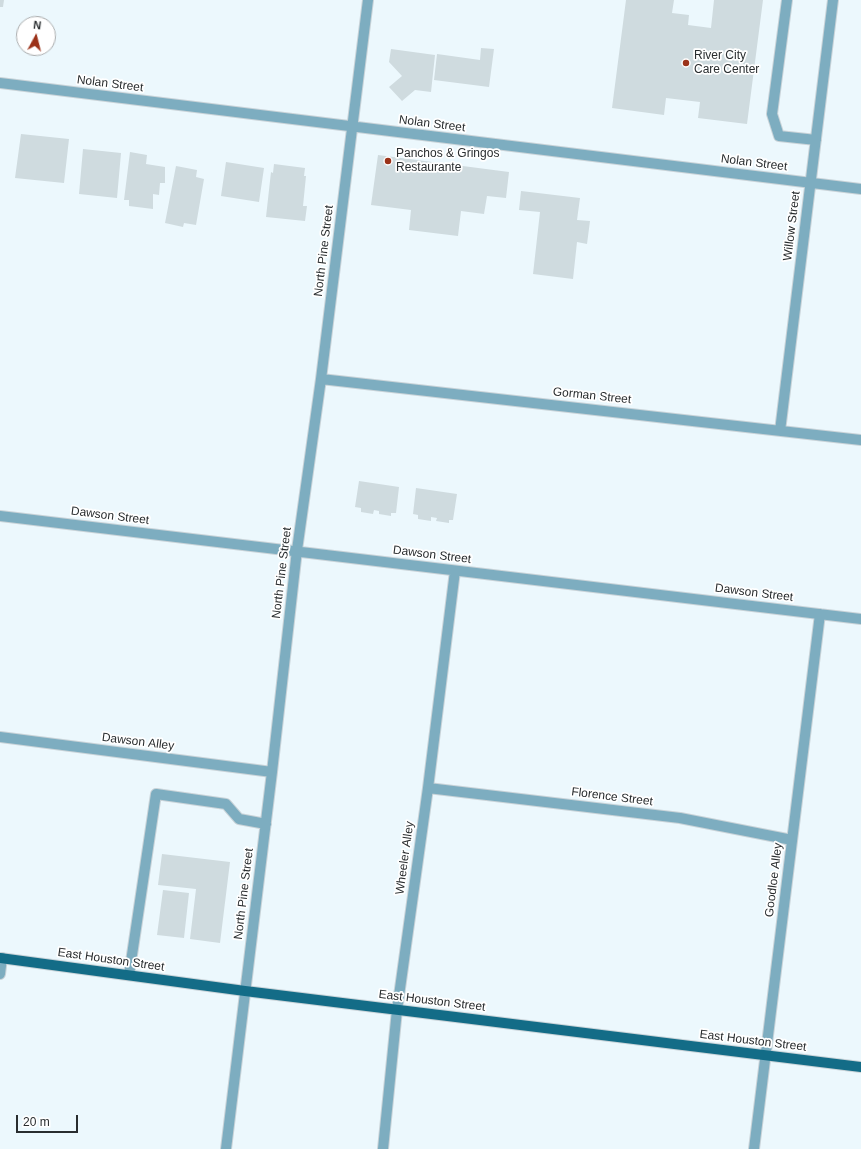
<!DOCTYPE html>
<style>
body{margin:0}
#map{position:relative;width:861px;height:1149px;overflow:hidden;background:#ecf8fd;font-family:Arial,sans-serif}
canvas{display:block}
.north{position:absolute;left:16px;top:16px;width:40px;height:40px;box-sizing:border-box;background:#fff;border:1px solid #a9abac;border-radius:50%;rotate:7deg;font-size:11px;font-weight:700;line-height:16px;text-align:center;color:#292d2f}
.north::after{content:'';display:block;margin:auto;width:14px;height:18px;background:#9b3219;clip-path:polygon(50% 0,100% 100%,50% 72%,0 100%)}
.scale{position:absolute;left:16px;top:1115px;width:62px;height:18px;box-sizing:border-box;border:2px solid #292d2f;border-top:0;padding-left:5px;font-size:12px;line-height:14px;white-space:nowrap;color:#292d2f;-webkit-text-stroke:3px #fff;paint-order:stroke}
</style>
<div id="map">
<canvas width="861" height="1149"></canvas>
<div class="north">N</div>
<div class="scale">20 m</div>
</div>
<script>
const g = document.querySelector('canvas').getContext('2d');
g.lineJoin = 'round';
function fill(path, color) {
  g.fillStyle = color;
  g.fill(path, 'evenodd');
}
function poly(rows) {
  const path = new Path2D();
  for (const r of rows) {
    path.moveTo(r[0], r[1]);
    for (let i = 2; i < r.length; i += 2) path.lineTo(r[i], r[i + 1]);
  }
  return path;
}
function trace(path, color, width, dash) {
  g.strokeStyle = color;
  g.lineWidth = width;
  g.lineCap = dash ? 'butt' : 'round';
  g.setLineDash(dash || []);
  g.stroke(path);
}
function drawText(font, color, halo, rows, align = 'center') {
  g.font = font + ' Arial,sans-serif';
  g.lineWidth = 3.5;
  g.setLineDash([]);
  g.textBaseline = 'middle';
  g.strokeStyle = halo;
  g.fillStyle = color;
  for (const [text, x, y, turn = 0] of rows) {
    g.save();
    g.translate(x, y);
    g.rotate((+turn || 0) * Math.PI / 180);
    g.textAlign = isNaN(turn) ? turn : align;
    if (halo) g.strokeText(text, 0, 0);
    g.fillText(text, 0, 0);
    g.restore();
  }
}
const building = poly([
 [0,0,4,0,3,7,0,7],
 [626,0,674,0,672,13,689,15,688,25,711,28,714,0,763,0,747,124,698,118,700,102,666,98,664,115,612,108],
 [481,48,494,49,489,87,434,80,437,54,480,60],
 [391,49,435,55,431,92,415,90,402,101,389,87,402,76,389,62],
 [21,134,69,139,64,183,15,178],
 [83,149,121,153,117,198,79,194],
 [130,152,147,155,146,164,165,167,165,183,160,183,159,195,153,194,153,209,129,206,129,200,124,200],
 [378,155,509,172,506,198,487,196,484,214,461,211,458,236,409,230,411,210,371,205],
 [226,162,264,168,259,202,221,196],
 [274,164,305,168,304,176,306,176,303,206,307,206,305,221,266,217,271,172,273,173],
 [176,166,197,170,196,177,204,179,196,225,184,223,183,227,165,223],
 [521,191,580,198,577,220,590,221,587,244,577,242,573,279,533,274,540,212,519,210],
 [359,481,399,487,396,513,391,513,391,516,379,514,379,511,374,510,373,514,361,512,361,508,355,507],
 [416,488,457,494,453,520,449,520,449,523,436,521,437,518,431,517,431,521,418,519,418,515,413,514],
 [162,854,230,862,220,943,190,939,196,889,158,885],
 [163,890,189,893,184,938,157,935]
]);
const minor = poly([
 [787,0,772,114,779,136,816,140],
 [0,83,861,189],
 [321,379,861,440],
 [780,431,833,0],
 [0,516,861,619],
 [0,737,272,772],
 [428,788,680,818,792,840],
 [0,974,2,958],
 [129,975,156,794,226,804,239,819,266,824],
 [226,1149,272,772,297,550,321,379,368,0],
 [383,1149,397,1010,428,788,455,571],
 [754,1149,820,614]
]);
const major = poly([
 [0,958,245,991,861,1067]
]);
const markers = [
 [686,63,4,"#9b3219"],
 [388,161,4,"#9b3219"]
];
const poiNames = [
 ["River City",694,56],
 ["Care Center",694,70],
 ["Panchos & Gringos",396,154],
 ["Restaurante",396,168]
];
const streetNames = [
 ["Nolan Street",110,84,7],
 ["Nolan Street",432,124,7],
 ["Nolan Street",754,163,7],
 ["Willow Street",792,226,-83],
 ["North Pine Street",324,251,-83],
 ["Gorman Street",592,396,6],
 ["Dawson Street",110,516,7],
 ["Dawson Street",432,555,7],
 ["North Pine Street",282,573,-83],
 ["Dawson Street",754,593,7],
 ["Dawson Alley",138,742,7],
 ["Florence Street",612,797,7],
 ["Wheeler Alley",405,858,-82],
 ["Goodloe Alley",774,880,-83],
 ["North Pine Street",244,894,-83],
 ["East Houston Street",111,960,8],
 ["East Houston Street",432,1001,7],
 ["East Houston Street",753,1041,7]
];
fill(building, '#cfdbdf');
trace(minor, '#c9d3d8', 12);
trace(major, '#c9d3d8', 12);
trace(minor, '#7dadc0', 10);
trace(major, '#136c87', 10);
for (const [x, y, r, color] of markers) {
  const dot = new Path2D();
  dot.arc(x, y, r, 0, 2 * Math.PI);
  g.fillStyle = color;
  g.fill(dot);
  trace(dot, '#fff', 1.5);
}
drawText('12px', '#292d2f', '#fff', poiNames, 'left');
drawText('12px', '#292d2f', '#fff', streetNames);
</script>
